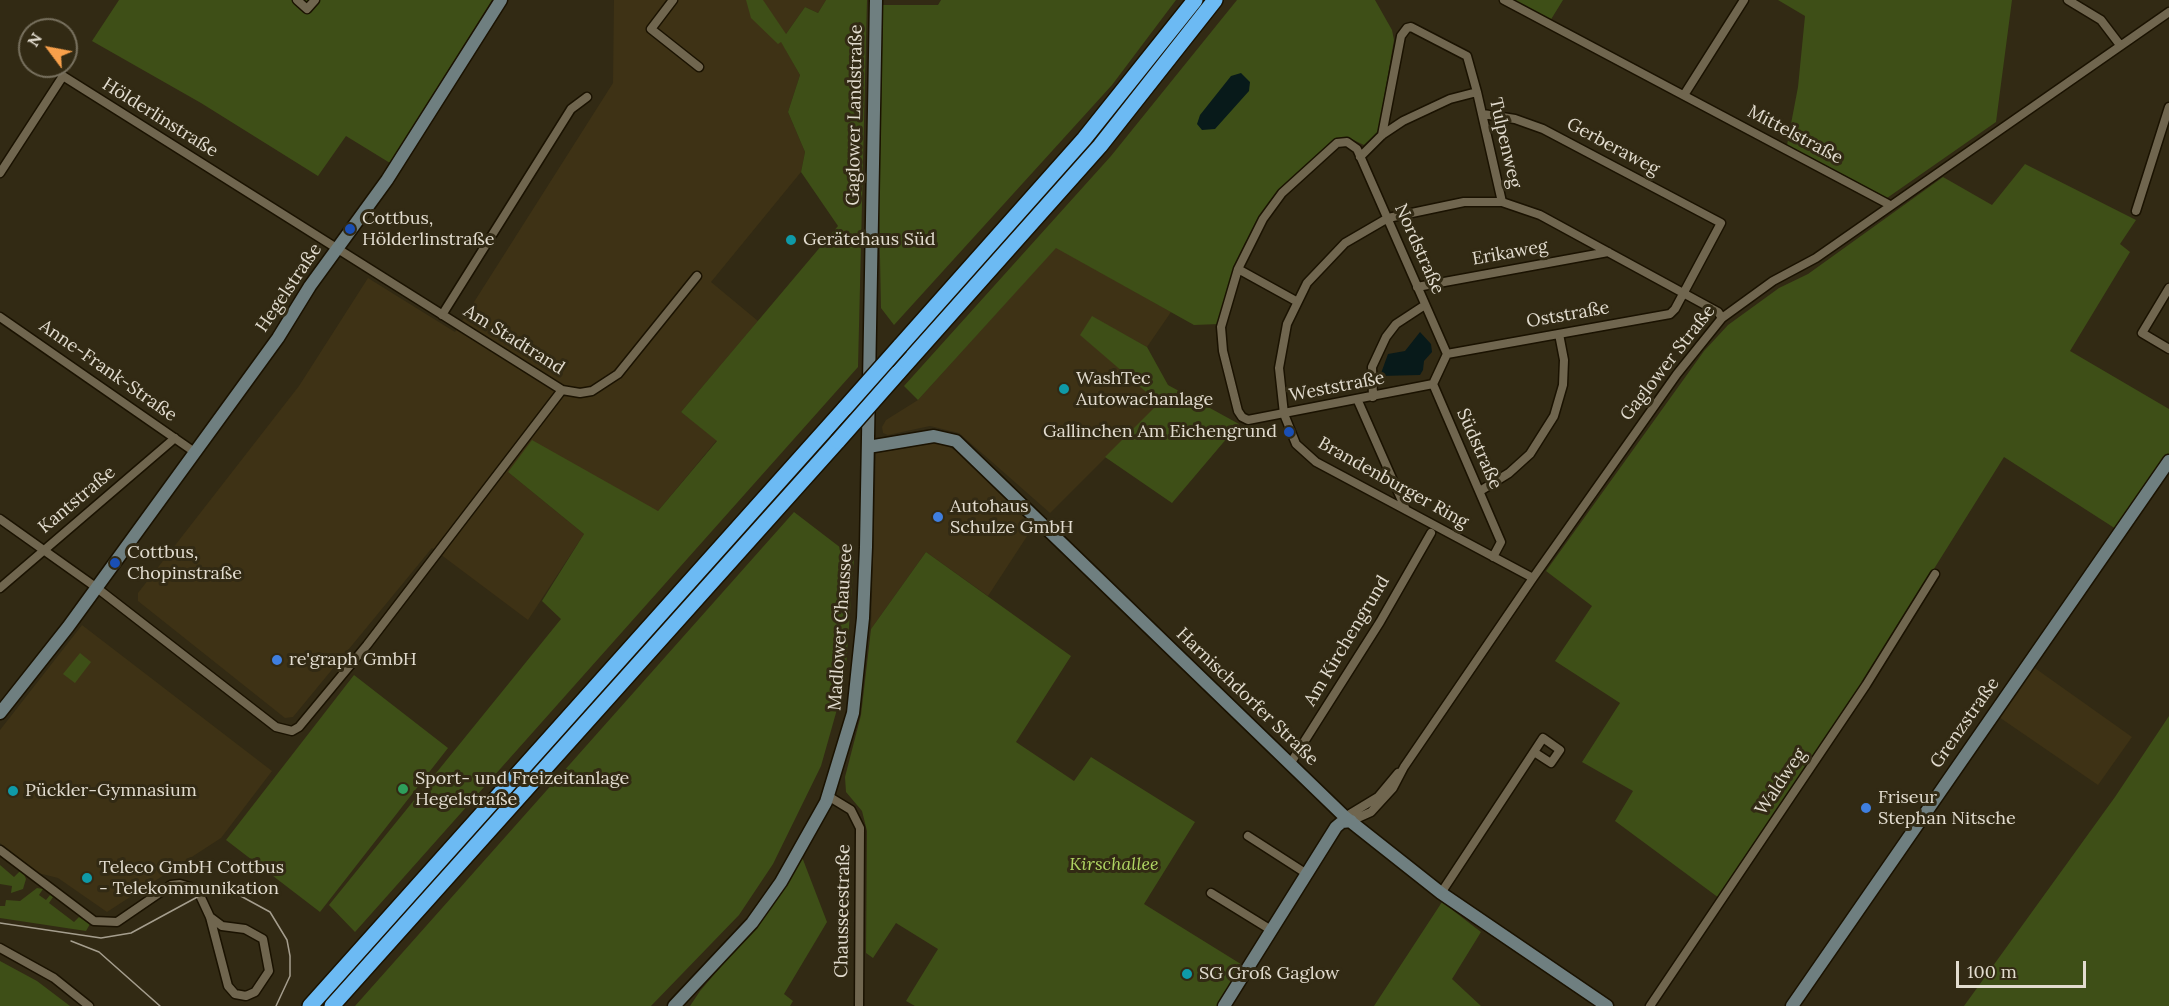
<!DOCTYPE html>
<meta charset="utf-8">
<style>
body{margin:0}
#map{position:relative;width:2169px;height:1006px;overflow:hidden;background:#322a14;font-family:Lora,serif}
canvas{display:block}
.north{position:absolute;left:18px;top:18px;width:60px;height:60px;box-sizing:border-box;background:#322a14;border:2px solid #78715f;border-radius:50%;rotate:302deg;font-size:16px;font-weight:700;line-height:24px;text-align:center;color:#e2dccf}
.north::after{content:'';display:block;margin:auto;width:21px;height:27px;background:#f8a04b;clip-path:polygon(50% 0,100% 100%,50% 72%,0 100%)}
.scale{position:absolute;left:1956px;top:961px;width:130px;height:27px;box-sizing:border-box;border:3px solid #e2dccf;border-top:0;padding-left:8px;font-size:18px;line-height:21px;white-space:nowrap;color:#e2dccf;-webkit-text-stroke:4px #322a14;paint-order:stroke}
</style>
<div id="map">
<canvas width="2169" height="1006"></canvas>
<div class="north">N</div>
<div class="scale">100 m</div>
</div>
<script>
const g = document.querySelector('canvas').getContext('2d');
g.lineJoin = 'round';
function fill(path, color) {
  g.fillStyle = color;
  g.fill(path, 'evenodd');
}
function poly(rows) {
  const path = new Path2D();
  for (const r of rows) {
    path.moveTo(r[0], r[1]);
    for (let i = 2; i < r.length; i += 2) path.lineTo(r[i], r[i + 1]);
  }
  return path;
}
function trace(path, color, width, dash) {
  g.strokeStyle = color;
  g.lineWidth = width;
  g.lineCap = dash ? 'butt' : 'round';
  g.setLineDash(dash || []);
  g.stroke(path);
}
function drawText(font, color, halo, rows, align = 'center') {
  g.font = font + ' Lora,serif';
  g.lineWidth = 6;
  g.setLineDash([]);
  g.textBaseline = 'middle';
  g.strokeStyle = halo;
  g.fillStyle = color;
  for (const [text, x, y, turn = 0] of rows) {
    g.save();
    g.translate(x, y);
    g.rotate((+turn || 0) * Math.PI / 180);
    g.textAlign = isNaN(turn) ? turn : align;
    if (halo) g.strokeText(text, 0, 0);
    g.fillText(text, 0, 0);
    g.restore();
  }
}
const built = poly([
 [614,0,826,0,818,13,805,7,781,41,800,75,788,112,805,152,801,172,711,282,758,321,681,412,717,440,658,511,508,472,584,534,528,620,432,548,293,717,285,718,138,601,138,593,299,386,368,278,455,332,613,83],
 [1056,247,1171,312,1147,347,1092,317,1081,335,1160,403,1050,513,959,433,930,426,888,435,883,433,882,427,886,420,918,400],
 [932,443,943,443,964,456,1035,524,988,596,926,552,871,629,876,453],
 [82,625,272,771,221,838,107,912,58,878,38,873,0,843,0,730],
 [2032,666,2132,737,2098,785,1996,715]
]);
const green = poly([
 [119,0,492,0,390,163,346,136,318,176,201,103,92,41],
 [746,0,763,0,786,34,805,7,818,13,826,0,867,0,858,367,355,932,329,905,561,619,542,601,584,534,508,472,532,440,658,511,717,441,681,412,838,226,801,172,805,152,788,112,800,75,781,42,778,44,751,18],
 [941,0,1176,0,1112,85,894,325,881,308,879,206,883,5,938,5],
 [1237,0,1375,0,1392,30,1394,40,1378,133,1364,145,1347,137,1334,139,1279,191,1245,243,1233,270,1219,324,1194,325,1056,248,918,400,904,386,1111,156],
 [1511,0,1563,0,1550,21],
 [1778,0,2012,0,1996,122,1887,198,1787,145,1798,87,1805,16],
 [2025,164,2136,220,2120,244,2130,252,2070,351,2169,409,2169,455,2116,529,2004,457,1870,671,1873,680,1719,898,1615,821,1633,791,1582,762,1620,703,1555,661,1592,606,1546,571,1704,351,1728,325,1779,288,1808,274,1943,177,1992,205],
 [1092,316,1147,347,1168,385,1239,424,1172,503,1105,457,1159,403,1080,335],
 [794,512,854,558,845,681,821,766,773,864,739,915,651,1006,355,1006],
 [926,552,1071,656,1016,742,1074,781,1091,757,1195,822,1144,904,1244,966,1219,1006,915,1006,906,1001,938,949,896,923,873,958,866,953,867,831,862,811,846,792,845,777,861,715,871,629],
 [80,653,91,662,75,683,63,674],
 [354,675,448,748,320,912,226,840],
 [2169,716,2169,1006,1964,1006,2115,797],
 [802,857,827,922,784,994,793,1001,790,1006,690,1006,700,991,755,927],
 [0,865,14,877,20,871,24,874,26,879,23,889,11,893,12,886,0,884],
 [37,888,43,889,39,895,46,900,50,895,53,897,49,903,74,922,79,917,90,924,86,931,0,918,0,906,5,906,6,900,20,901],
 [1442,902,1481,932,1452,979,1481,1006,1374,1006],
 [0,961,37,981,70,1006,0,1006]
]);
const water = poly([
 [1241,73,1250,82,1249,91,1215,129,1202,130,1197,124,1200,115,1231,76],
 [1420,332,1431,344,1432,352,1424,361,1423,370,1420,375,1380,376,1388,354,1405,351]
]);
const street = poly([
 [297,0,307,9,315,0],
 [673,0,651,29,699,67],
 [1504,0,1890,205],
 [2068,0,2101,20,2120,45],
 [1477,92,1502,202],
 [1684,95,1744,0],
 [1360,157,1382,135,1403,121,1450,99,1477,92,1467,56,1411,27,1407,28,1401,36,1382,135],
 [0,173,63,76,562,390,580,393,592,391,618,374,697,276],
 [2136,211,2169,107],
 [1238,269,1296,301],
 [1417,287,1608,252],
 [2169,288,2142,333,2169,349],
 [442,315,571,109,587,97],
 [0,317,196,453],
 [1447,354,1670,314,1675,309,1721,223,1543,129,1515,119,1483,114],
 [1433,384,1248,420,1242,417,1238,411,1223,351,1221,327,1238,269,1263,219,1282,193,1337,143,1347,142,1357,149,1447,354],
 [1433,384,1501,542,1493,557],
 [1433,384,1447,354],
 [1373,397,1372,367,1386,337,1396,324,1425,305],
 [1358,401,1406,510],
 [1480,491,1509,473,1530,454,1554,416,1563,385,1564,360,1559,334],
 [0,519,97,588,276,727,292,731,299,727,367,645,562,390],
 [1533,578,1316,462,1296,444,1284,414,1279,368,1287,324,1307,283,1345,243,1388,218,1464,202,1502,202,1540,215,1718,312,1722,318],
 [0,588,175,438],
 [1290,764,1380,622,1431,533],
 [828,796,851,810,860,828,859,1006],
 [1345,817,1378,797,1398,773],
 [1351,821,1371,812,1393,788,1404,767,1533,578,1677,374,1722,318,1773,281,1816,258,2169,12],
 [1248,836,1307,874],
 [0,850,94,921,117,922,171,885,180,884,197,889,210,917,228,986,235,994,246,996,255,992,269,971,263,939,245,929,222,926,210,917],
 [1211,893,1271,930],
 [1441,893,1543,738,1560,750,1551,763,1534,752],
 [0,948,54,978,89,1006],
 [1650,1006,1866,685,1935,574]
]);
const secondary = poly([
 [868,447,934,436,956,441,1345,817,1441,893,1607,1006],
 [0,713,68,627,278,338,310,286,387,180,501,0],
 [674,1006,752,923,781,882,826,802,853,713,863,618,866,547,876,0],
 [1224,1006,1336,827,1342,822,1351,821],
 [1792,1006,2169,461]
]);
const highway = poly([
 [900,346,1084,139,1195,0],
 [898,373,1100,146,1215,0],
 [310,1006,845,408],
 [332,1006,838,441]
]);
const tram = poly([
 [0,923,101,938,131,933,201,895,223,892,237,894,270,912,287,940,290,956,290,976,276,1006],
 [71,941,99,952,160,1006]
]);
const highwayBridge = poly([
 [845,408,900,346],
 [838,441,898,373]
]);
const markers = [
 [350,229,6,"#1a4fb4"],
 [791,240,6,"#0f9aa8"],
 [1064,389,6,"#0f9aa8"],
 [1289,432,6,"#1a4fb4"],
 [938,517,6,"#3f7fe0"],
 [115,563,6,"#1a4fb4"],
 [277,660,6,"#3f7fe0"],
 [403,789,6,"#2e9e5b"],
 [13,791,6,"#0f9aa8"],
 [1866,808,6,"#3f7fe0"],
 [87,878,6,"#0f9aa8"],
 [1187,974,6,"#0f9aa8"]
];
const streetNames = [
 ["Gaglower Landstraße",855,115,-89],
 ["Hölderlinstraße",160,118,32],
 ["Mittelstraße",1795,135,28],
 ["Tulpenweg",1505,143,77],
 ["Gerberaweg",1613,147,28],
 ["Nordstraße",1419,249,66],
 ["Erikaweg",1510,253,-10],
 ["Hegelstraße",289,288,-56],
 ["Oststraße",1568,315,-10],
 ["Am Stadtrand",514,340,32],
 ["Gaglower Straße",1668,363,-52],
 ["Anne-Frank-Straße",108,371,35],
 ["Weststraße",1337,387,-11],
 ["Südstraße",1479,449,66],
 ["Brandenburger Ring",1393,483,29],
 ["Kantstraße",77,500,-40],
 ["Madlower Chaussee",841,627,-86],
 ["Am Kirchengrund",1347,641,-59],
 ["Harnischdorfer Straße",1247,697,44],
 ["Grenzstraße",1965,723,-55],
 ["Waldweg",1781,782,-56],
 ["Chausseestraße",843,911,-89]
];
const poiNames = [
 ["Cottbus,",362,219],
 ["Hölderlinstraße",362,240],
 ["Gerätehaus Süd",803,240],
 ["WashTec",1076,379],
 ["Autowachanlage",1076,400],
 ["Gallinchen Am Eichengrund",1277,432,"right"],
 ["Autohaus",950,507],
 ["Schulze GmbH",950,528],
 ["Cottbus,",127,553],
 ["Chopinstraße",127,574],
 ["re'graph GmbH",289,660],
 ["Sport- und Freizeitanlage",415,779],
 ["Hegelstraße",415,800],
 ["Pückler-Gymnasium",25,791],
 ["Friseur",1878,798],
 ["Stephan Nitsche",1878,819],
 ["Teleco GmbH Cottbus",99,868],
 ["- Telekommunikation",99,889],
 ["SG Groß Gaglow",1199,974]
];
const parkNames = [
 ["Kirschallee",1114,865]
];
fill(built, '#3e3215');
fill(green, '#3e4f17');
fill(water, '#081a1a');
trace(street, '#1a1201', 11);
trace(secondary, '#1a1201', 15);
trace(highway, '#1a1201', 18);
trace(street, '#70664f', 8);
trace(secondary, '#6f7f80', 12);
trace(highway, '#6cbaf3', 15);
trace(tram, '#a59e8e', 1.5);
trace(highwayBridge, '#1a1201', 18, []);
trace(highwayBridge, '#6cbaf3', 15);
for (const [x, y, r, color] of markers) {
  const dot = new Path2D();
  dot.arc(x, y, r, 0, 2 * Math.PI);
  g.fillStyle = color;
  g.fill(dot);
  trace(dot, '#322a14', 2);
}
drawText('18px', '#e2dccf', '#322a14', streetNames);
drawText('18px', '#e2dccf', '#322a14', poiNames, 'left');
drawText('italic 18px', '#b0d563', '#322a14', parkNames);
</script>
